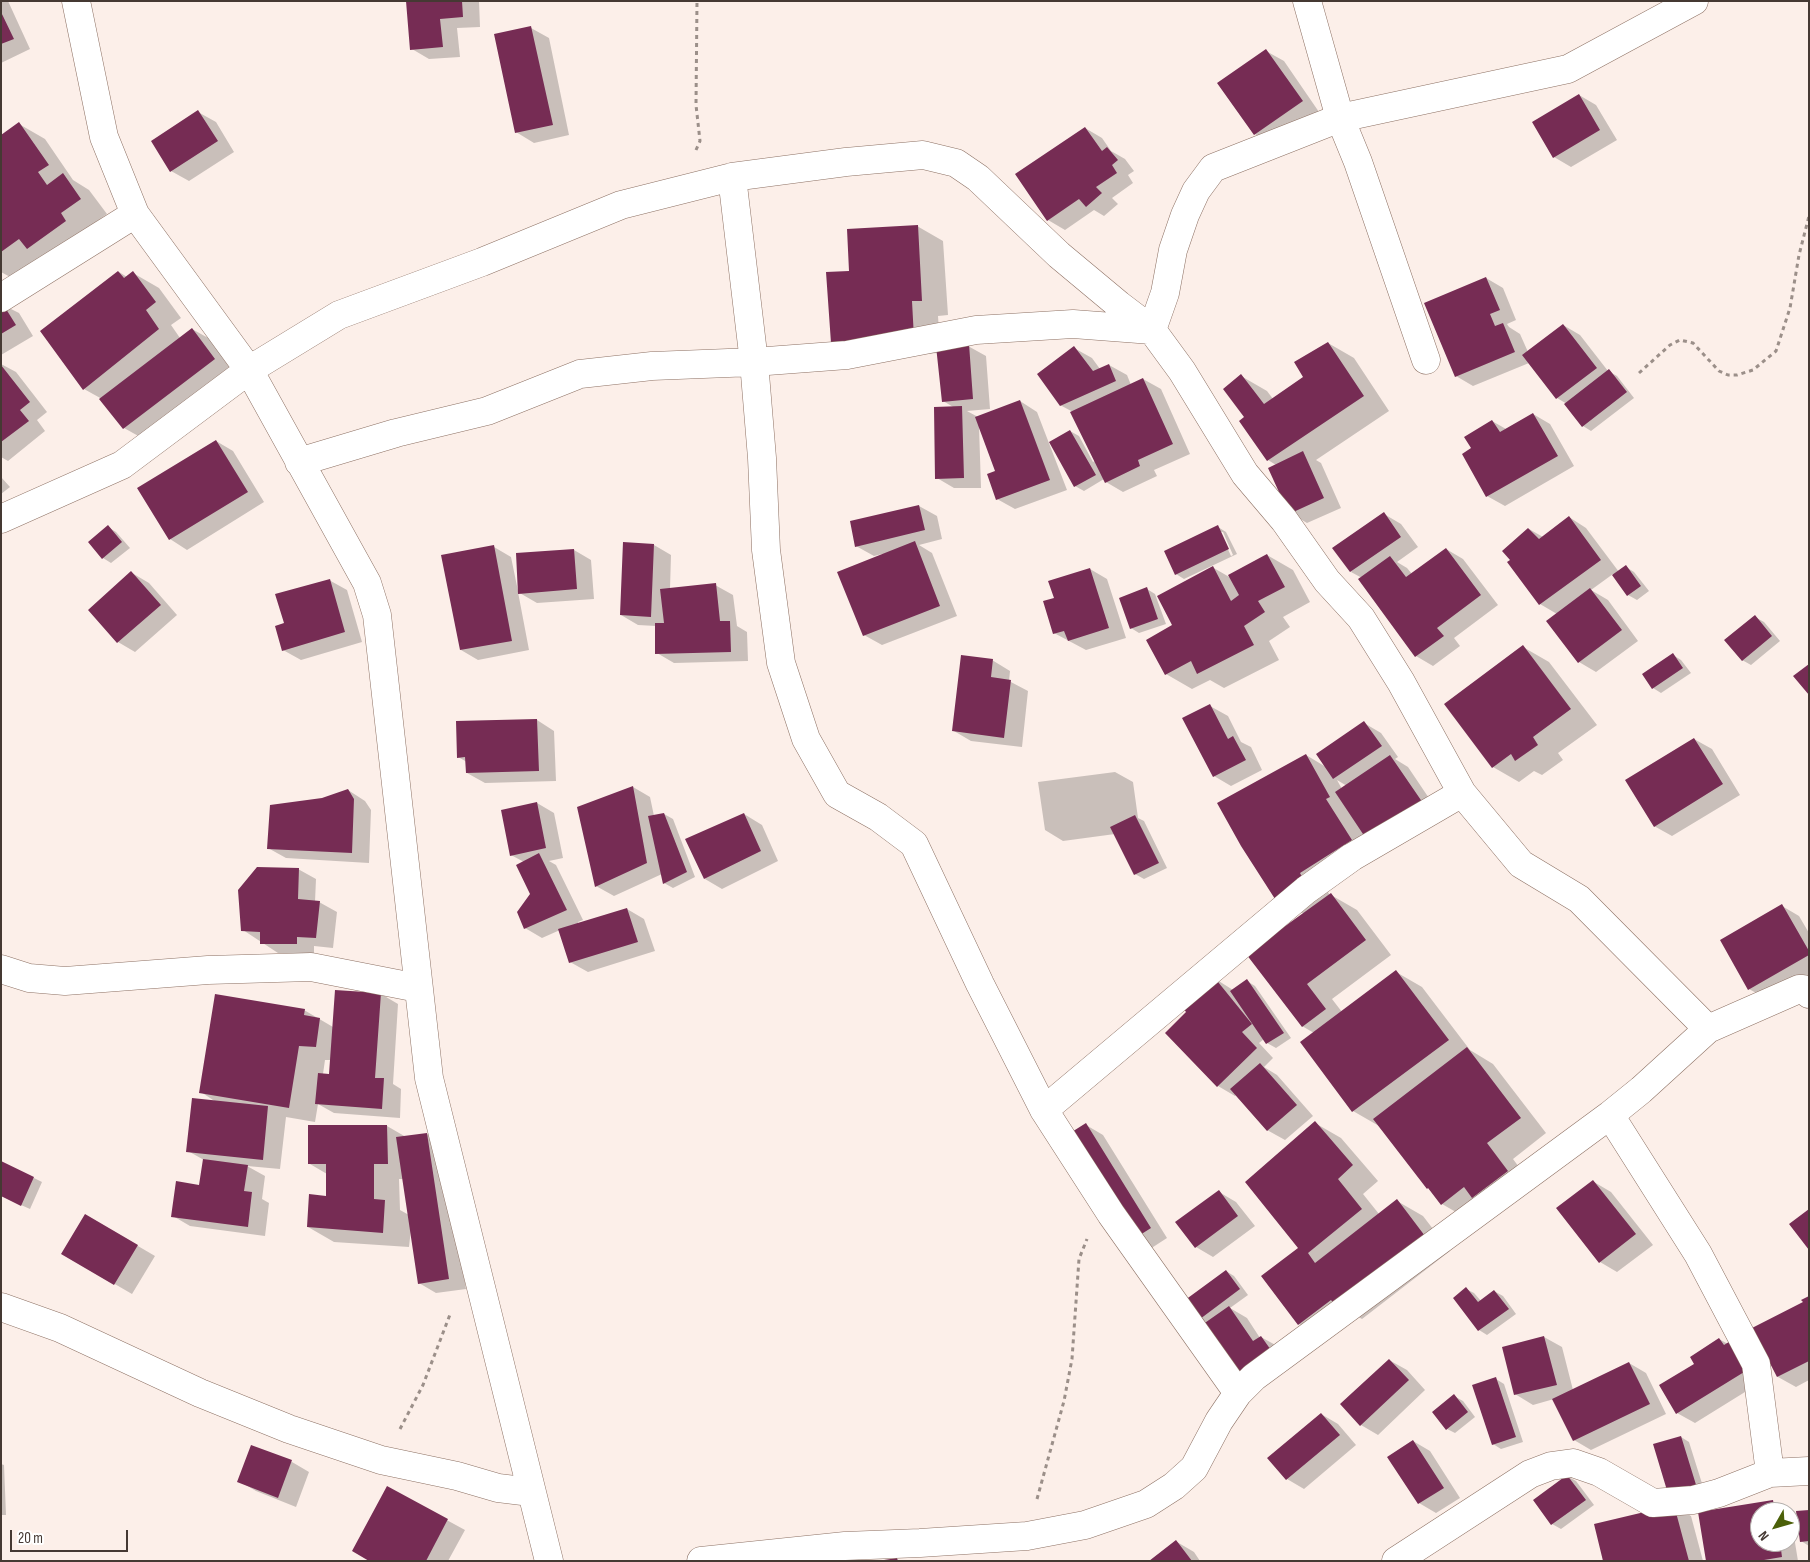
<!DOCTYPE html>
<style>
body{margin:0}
#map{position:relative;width:1810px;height:1562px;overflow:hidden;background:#fcefe9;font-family:"Sofia Sans Condensed",sans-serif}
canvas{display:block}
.frame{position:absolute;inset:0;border:2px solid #453933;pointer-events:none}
.north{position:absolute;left:1750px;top:1502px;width:50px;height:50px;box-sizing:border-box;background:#fff;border:1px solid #b5b0ad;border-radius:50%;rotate:232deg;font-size:14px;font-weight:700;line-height:20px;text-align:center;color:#453933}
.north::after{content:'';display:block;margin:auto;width:18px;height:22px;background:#4b6009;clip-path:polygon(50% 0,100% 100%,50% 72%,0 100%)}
.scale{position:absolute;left:10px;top:1530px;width:118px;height:22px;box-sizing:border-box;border:2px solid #453933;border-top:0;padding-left:6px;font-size:15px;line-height:18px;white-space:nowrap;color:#453933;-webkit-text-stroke:4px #fff;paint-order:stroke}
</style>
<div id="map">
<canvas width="1810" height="1562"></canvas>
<div class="frame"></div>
<div class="north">N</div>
<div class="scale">20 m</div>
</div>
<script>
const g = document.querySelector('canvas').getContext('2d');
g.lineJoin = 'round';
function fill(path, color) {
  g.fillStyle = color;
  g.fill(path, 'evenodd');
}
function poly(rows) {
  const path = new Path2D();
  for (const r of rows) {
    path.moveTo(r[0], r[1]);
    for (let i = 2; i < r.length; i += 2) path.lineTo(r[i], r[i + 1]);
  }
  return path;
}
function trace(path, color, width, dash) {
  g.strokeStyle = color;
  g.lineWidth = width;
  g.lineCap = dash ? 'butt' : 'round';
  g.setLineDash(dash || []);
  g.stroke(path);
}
const shadow = poly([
 [1,1,8,1,30,49,1,63],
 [408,1,479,1,480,27,457,28,460,57,429,59,412,49],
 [531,28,549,38,569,135,534,143,516,132],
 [1266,51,1284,61,1319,112,1272,144,1255,134],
 [1579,95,1596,105,1617,140,1571,167,1554,157],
 [198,112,216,122,234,152,189,181,171,171],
 [19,124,45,139,73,180,89,190,107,214,86,229,54,263,41,256,12,278,1,272,1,136],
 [1085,128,1102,138,1111,151,1125,159,1134,171,1128,175,1133,183,1112,198,1118,204,1104,216,1094,210,1065,230,1048,220],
 [917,226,943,241,948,315,938,316,940,347,968,346,986,356,990,409,967,411,978,417,1020,401,1037,412,1067,490,1015,509,997,499,997,472,979,426,981,488,954,488,937,478,955,408,943,401,938,353,858,358,851,272],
 [119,272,127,277,133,273,159,288,181,318,171,325,180,338,192,329,210,339,232,369,142,438,124,428,102,399,84,389],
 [1486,278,1503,288,1516,320,1507,324,1509,327,1520,334,1528,352,1563,325,1580,335,1608,371,1617,376,1634,398,1591,431,1583,426,1567,404,1557,398,1529,363,1473,386,1456,376],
 [1,304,19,313,33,336,1,355],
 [1328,343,1354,358,1389,411,1316,460,1321,463,1341,508,1307,523,1290,513,1276,465,1268,460,1241,421,1246,417,1241,376,1267,391,1273,399,1304,377],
 [1074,348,1092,358,1100,369,1109,365,1127,375,1131,385,1143,379,1161,389,1190,454,1154,470,1157,476,1123,492,1106,482,1104,479,1084,491,1075,486,1070,431,1079,436,1093,462,1095,461,1073,412,1060,405],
 [1,364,16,372,47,412,37,420,45,431,8,461,1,457],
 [1533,414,1550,424,1574,466,1505,506,1487,496,1473,448,1492,421,1506,429],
 [216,441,233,451,264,502,187,550,170,539,139,488],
 [1,477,10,487,1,494],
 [919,506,937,516,942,539,919,545,932,553,957,616,882,645,864,635,883,555,882,554,874,556,856,546],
 [1384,514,1401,524,1418,547,1397,562,1407,568,1412,574,1446,549,1463,559,1498,605,1454,638,1460,646,1433,666,1416,656,1362,578,1351,572],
 [1569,517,1586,528,1619,572,1626,567,1634,572,1649,591,1637,600,1628,595,1613,574,1591,590,1608,600,1638,641,1596,672,1579,662,1557,614,1540,604,1511,560,1529,529,1543,537],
 [108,527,116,532,130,548,111,563,103,558],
 [1218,527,1226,532,1237,554,1184,579,1176,574],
 [1220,532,1223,532,1233,555,1231,556],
 [654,545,671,555,670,589,715,585,733,595,737,626,747,632,748,661,674,663,657,653,656,626,638,625,621,615],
 [494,547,511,557,518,591,574,550,591,560,594,599,537,603,518,592,529,650,478,660,461,650],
 [1267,555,1293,570,1310,602,1283,617,1290,627,1269,641,1279,660,1224,688,1210,680,1192,689,1166,674,1147,641,1174,626,1212,567,1231,578],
 [1090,569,1107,579,1126,638,1086,650,1054,633,1055,599],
 [132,573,149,583,177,615,135,652,118,642],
 [329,580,347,590,362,642,301,660,283,650,285,624],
 [1147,589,1155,594,1166,624,1139,633,1131,628],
 [1755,617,1764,622,1780,641,1751,665,1742,660],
 [1523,647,1549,662,1597,725,1558,753,1563,760,1542,775,1534,771,1519,782,1493,767],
 [1673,655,1681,660,1691,673,1661,693,1653,688],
 [992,660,1010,671,1009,681,1028,691,1022,747,971,741,954,731],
 [1210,706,1228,716,1241,742,1251,747,1262,770,1231,786,1214,776],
 [537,720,554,731,556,781,485,783,467,773,467,762,458,757],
 [1364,723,1381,733,1398,757,1395,759,1408,767,1441,816,1388,852,1368,841,1326,888,1330,896,1331,895,1357,910,1391,955,1332,999,1342,1012,1396,972,1422,987,1470,1050,1493,1064,1546,1133,1513,1159,1533,1186,1468,1219,1442,1204,1379,1126,1353,1111,1314,1033,1302,1026,1273,937,1304,914,1276,898,1306,755,1326,767],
 [1337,780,1347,786,1342,789],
 [1694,739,1712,749,1740,795,1672,836,1654,826],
 [1115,772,1133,782,1138,818,1144,821,1167,868,1144,879,1135,874,1115,834,1063,841,1045,830,1038,782],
 [633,787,650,797,654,816,664,814,673,819,695,877,673,888,664,883,662,874,614,896,596,886],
 [348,790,365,801,371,810,369,863,286,858,268,848,322,799],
 [537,803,554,813,563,858,549,861,556,865,583,920,578,922,578,924,627,909,644,919,655,951,588,972,570,962,560,930,542,938,525,928,531,894,524,862,511,855],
 [744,814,762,825,778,861,722,889,705,879],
 [298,869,316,879,315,902,319,902,337,912,333,948,314,946,314,954,278,953,243,930],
 [1782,906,1799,916,1809,933,1809,975,1767,999,1749,989],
 [1214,978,1233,990,1247,981,1255,986,1291,1038,1276,1048,1267,1043,1264,1039,1259,1043,1273,1058,1264,1067,1277,1075,1313,1116,1285,1140,1267,1130,1236,1095,1235,1096,1218,1086,1188,1012],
 [381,994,398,1004,393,1084,401,1089,400,1118,334,1113,318,1104,315,1122,286,1117,280,1169,247,1166,265,1176,262,1199,269,1203,265,1236,190,1226,173,1216,200,1186,204,1160,188,1151,216,1102,201,1092,304,1010,333,1027],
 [325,1060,331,1060,330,1075,323,1074],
 [1315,1123,1341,1138,1378,1181,1363,1194,1379,1214,1397,1201,1423,1216,1450,1251,1362,1319,1355,1315,1325,1339,1299,1324,1300,1248],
 [1086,1125,1103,1135,1167,1238,1150,1249,1133,1239],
 [387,1126,406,1137,427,1134,444,1144,466,1289,436,1293,419,1283,411,1229,409,1247,334,1242,308,1227,328,1197,327,1174,310,1164],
 [399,1179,403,1179,409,1215,400,1210],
 [34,1178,42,1182,30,1209,1,1196],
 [1594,1182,1611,1192,1653,1245,1617,1272,1600,1262],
 [1219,1192,1236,1202,1255,1226,1213,1257,1196,1247],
 [85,1215,155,1256,132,1294,63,1254],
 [1226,1271,1234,1276,1248,1295,1230,1308,1247,1318,1260,1338,1261,1337,1279,1347,1289,1363,1197,1322],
 [1466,1289,1474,1293,1481,1301,1494,1291,1503,1296,1516,1314,1487,1335,1479,1330],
 [1809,1297,1809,1380,1796,1387,1778,1377,1754,1329,1804,1302],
 [1544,1337,1562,1347,1573,1390,1629,1363,1646,1373,1666,1414,1591,1450,1574,1440,1554,1399,1533,1405,1515,1394],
 [1719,1339,1728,1344,1766,1379,1695,1423,1677,1413,1696,1364],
 [1389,1360,1407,1370,1425,1390,1378,1435,1361,1425],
 [1496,1379,1504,1384,1523,1442,1501,1449,1493,1444],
 [1454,1396,1463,1401,1475,1417,1455,1433,1447,1429],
 [1321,1414,1338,1424,1356,1445,1304,1489,1287,1479,1269,1458],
 [1681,1437,1689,1442,1705,1493,1679,1501],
 [1413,1441,1430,1451,1460,1498,1436,1513,1419,1503],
 [252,1446,292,1462,309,1472,296,1507,256,1491,239,1481],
 [1,1464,4,1465,6,1515,1,1515],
 [1567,1476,1576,1481,1594,1505,1561,1529,1552,1524,1534,1501],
 [388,1488,465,1530,448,1561,371,1561],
 [1772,1501,1790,1512,1760,1512,1760,1542,1790,1542,1790,1512,1798,1561,1707,1561,1699,1513],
 [1674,1506,1691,1516,1703,1561,1605,1561],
 [1809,1511,1809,1546,1801,1541],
 [1177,1542,1194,1552,1200,1561,1151,1561]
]);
const building = poly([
 [406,1,462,1,463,17,440,19,443,47,410,50],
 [1,12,14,39,1,44],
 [531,26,553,125,515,133,494,34],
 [1266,49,1303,101,1254,135,1217,83],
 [1579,94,1600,130,1553,158,1532,122],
 [198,110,218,141,170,172,151,141],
 [19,122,49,165,38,172,47,185,63,173,81,199,61,213,66,221,27,249,19,239,1,252,1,135],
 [1085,127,1102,151,1107,147,1118,160,1112,165,1117,173,1096,187,1102,193,1086,207,1079,199,1047,221,1015,174],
 [918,225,922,301,912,301,914,338,831,343,826,272,849,271,847,229],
 [118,271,124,278,133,271,156,302,146,310,159,329,83,390,40,331],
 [1486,277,1500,310,1490,314,1495,326,1503,323,1515,352,1455,377,1424,303],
 [1,301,16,325,1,334],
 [1563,324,1597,368,1556,399,1522,355],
 [192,328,215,359,123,429,99,399],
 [1328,342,1364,396,1267,461,1239,421,1244,417,1223,389,1241,374,1264,404,1303,377,1294,362],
 [969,344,973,399,942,402,936,346],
 [1074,346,1093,371,1109,364,1116,381,1060,406,1037,374],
 [1,365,30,402,20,410,29,421,1,442],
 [1609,369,1627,392,1582,427,1564,404],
 [1143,378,1173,444,1138,460,1140,466,1105,483,1070,412],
 [1020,400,1050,480,996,500,987,474,995,471,975,417],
 [962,406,964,478,935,479,934,407],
 [1533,413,1558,456,1486,497,1462,454,1471,448,1464,437,1492,420,1500,432],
 [1070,430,1096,475,1074,487,1049,442],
 [216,440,248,492,169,540,137,488],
 [1303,451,1324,498,1289,514,1268,468],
 [919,505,925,530,855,547,850,521],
 [1384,512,1401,537,1350,572,1332,548],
 [1569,516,1601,560,1539,605,1507,562,1510,560,1502,551,1528,528,1539,539],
 [108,525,122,542,102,559,88,542],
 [1218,525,1229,549,1175,575,1164,551],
 [915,541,940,606,863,636,837,572],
 [623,542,654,544,651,617,620,615],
 [494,545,512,641,460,650,441,555],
 [1446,548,1481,595,1437,628,1444,636,1415,657,1358,579,1390,556,1406,577],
 [574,549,577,589,518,594,516,553],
 [1267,554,1285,587,1258,601,1265,612,1244,626,1254,645,1197,674,1191,661,1165,675,1146,640,1172,625,1157,596,1213,566,1231,601,1239,595,1228,575],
 [1626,565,1641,586,1627,596,1612,575],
 [1090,568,1109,628,1068,641,1064,631,1053,634,1043,601,1054,598,1048,581],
 [131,571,161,605,117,643,88,610],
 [330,579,345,632,282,651,275,626,284,623,275,594],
 [716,583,720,621,730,621,731,652,655,654,655,623,664,623,660,589],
 [1147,587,1158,619,1130,629,1119,598],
 [1590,588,1622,630,1578,663,1546,621],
 [1755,615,1772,636,1742,661,1724,640],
 [1523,645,1571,709,1533,737,1538,745,1515,761,1511,754,1492,768,1444,704],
 [1673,653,1683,668,1652,689,1642,674],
 [961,655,993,659,991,677,1011,680,1004,738,952,731],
 [1809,664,1809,695,1793,676],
 [1210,704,1228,739,1233,736,1246,760,1213,777,1182,718],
 [537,719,539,771,466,773,465,757,457,758,456,721],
 [1364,721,1382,746,1333,779,1316,754],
 [1694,738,1723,784,1654,827,1625,780],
 [1306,754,1330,797,1326,799,1352,840,1300,873,1304,881,1275,899,1241,846,1217,803],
 [1390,755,1425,806,1369,843,1335,792],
 [633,786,647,863,595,887,577,807],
 [348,789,354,799,352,853,267,849,270,805,322,798],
 [537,802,546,848,510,856,501,810],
 [664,813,687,872,663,884,648,816],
 [744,813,761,851,704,879,685,839],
 [1135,815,1159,863,1134,875,1110,827],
 [539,853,567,910,524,929,517,912,530,894,516,865],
 [257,867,299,868,298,899,320,901,316,938,297,937,297,944,260,944,260,932,241,931,238,890],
 [1331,893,1366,940,1307,984,1326,1009,1302,1027,1243,950,1270,937],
 [1782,904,1809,951,1809,955,1748,990,1720,940],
 [627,908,638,942,569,963,558,929],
 [1396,970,1449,1040,1352,1112,1300,1042],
 [1214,977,1252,1024,1242,1032,1257,1048,1217,1087,1165,1033,1186,1012,1180,1004],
 [1247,979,1284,1033,1266,1044,1230,991],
 [335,990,381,993,375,1078,384,1078,382,1109,315,1104,318,1073,329,1074],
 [215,994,305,1009,304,1015,320,1018,316,1047,299,1046,289,1108,199,1093],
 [1467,1047,1521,1118,1487,1143,1508,1171,1472,1198,1464,1187,1441,1205,1428,1188,1427,1189,1373,1119],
 [1260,1063,1297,1105,1267,1131,1230,1089],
 [192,1098,268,1106,263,1160,186,1152],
 [1315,1121,1353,1165,1338,1179,1362,1209,1308,1253,1315,1263,1397,1199,1425,1236,1335,1305,1331,1300,1298,1325,1261,1276,1298,1248,1245,1182],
 [1086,1123,1151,1228,1132,1240,1067,1135],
 [308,1125,387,1125,388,1164,374,1164,374,1199,385,1200,383,1233,307,1227,309,1194,326,1196,326,1164,308,1164],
 [427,1133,449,1279,418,1284,396,1137],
 [203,1159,248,1165,244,1191,252,1192,248,1227,171,1217,176,1181,199,1185],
 [1,1161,34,1177,21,1206,1,1196],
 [1593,1180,1636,1234,1599,1263,1556,1208],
 [1219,1190,1238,1216,1195,1248,1175,1222],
 [1809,1209,1809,1250,1789,1224],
 [85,1214,138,1245,114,1285,61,1254],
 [1226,1270,1240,1289,1196,1322,1181,1303],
 [1466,1287,1478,1302,1494,1290,1509,1309,1478,1331,1453,1298],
 [1809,1296,1809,1361,1777,1377,1752,1328,1803,1302,1801,1300],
 [1229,1306,1253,1341,1261,1336,1273,1353,1234,1379,1199,1327],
 [1544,1336,1557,1385,1514,1395,1502,1347],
 [1719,1338,1724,1345,1732,1340,1749,1369,1676,1414,1659,1385,1694,1364,1690,1357],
 [1389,1359,1409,1380,1360,1426,1340,1404],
 [1629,1362,1650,1404,1573,1441,1552,1399],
 [1496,1377,1516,1437,1492,1445,1472,1385],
 [1454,1394,1468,1412,1446,1430,1432,1412],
 [1321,1413,1340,1435,1286,1480,1267,1458],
 [1681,1436,1697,1488,1669,1497,1653,1444],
 [1413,1440,1444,1488,1418,1504,1387,1457],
 [251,1445,292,1460,278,1498,237,1482],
 [1567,1475,1586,1500,1551,1525,1533,1500],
 [387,1486,448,1519,426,1561,369,1561,352,1551],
 [1773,1500,1775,1512,1760,1512,1760,1542,1780,1542,1782,1557,1758,1561,1706,1561,1698,1512],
 [1674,1505,1689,1561,1603,1561,1594,1524],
 [1809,1510,1809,1541,1800,1542,1796,1511],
 [1176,1540,1192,1561,1149,1561],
 [897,1558,898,1561,884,1561,884,1560]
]);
const path = poly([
 [696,150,700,141,696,105,697,1],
 [1639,373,1670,345,1680,340,1693,343,1719,371,1728,375,1737,375,1753,370,1776,351,1790,308,1799,255,1809,216],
 [400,1429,423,1385,451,1312],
 [1037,1499,1064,1401,1072,1359,1079,1259,1087,1239]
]);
const minor = poly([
 [76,1,104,137,135,214,249,370,367,583,377,615,429,1078,549,1561],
 [1307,1,1340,118,1358,162,1426,360],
 [1,298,135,214],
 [299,462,396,433,487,411,580,374,652,366,754,362,732,177,846,162,923,155,956,163,978,178,1059,255,1119,305,1152,330,1165,293,1173,250,1185,215,1196,191,1213,168,1340,118,1568,69,1694,1],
 [1,519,122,465,249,370,339,315,482,262,621,205,732,177],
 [1,969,29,978,65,981,208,970,311,967,418,988],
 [1708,1029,1799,989,1803,989,1809,994],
 [1044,1110,1306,890,1352,857,1462,793],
 [1610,1115,1698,1254,1756,1364,1770,1473],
 [1,1307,60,1328,200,1393,289,1429,381,1460,457,1476,498,1488,531,1492],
 [701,1561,845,1546,920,1543,1027,1536,1085,1525,1146,1504,1174,1486,1194,1468,1219,1421,1238,1393,1254,1377,1610,1115,1641,1090,1708,1029,1579,899,1521,864,1462,793,1401,682,1361,618,1327,581,1284,520,1245,474,1182,371,1152,330,1073,324,976,330,847,355,754,362,762,458,766,550,781,663,806,739,837,794,878,817,914,844,980,984,1044,1110,1111,1214,1238,1393],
 [1396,1561,1530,1474,1551,1466,1573,1463,1599,1472,1653,1503,1693,1500,1719,1493,1770,1473,1809,1471]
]);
fill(shadow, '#0003');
fill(building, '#762c54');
trace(minor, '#8d7164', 29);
trace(path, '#9b8f89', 3, [4, 4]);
trace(minor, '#fff', 28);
</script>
